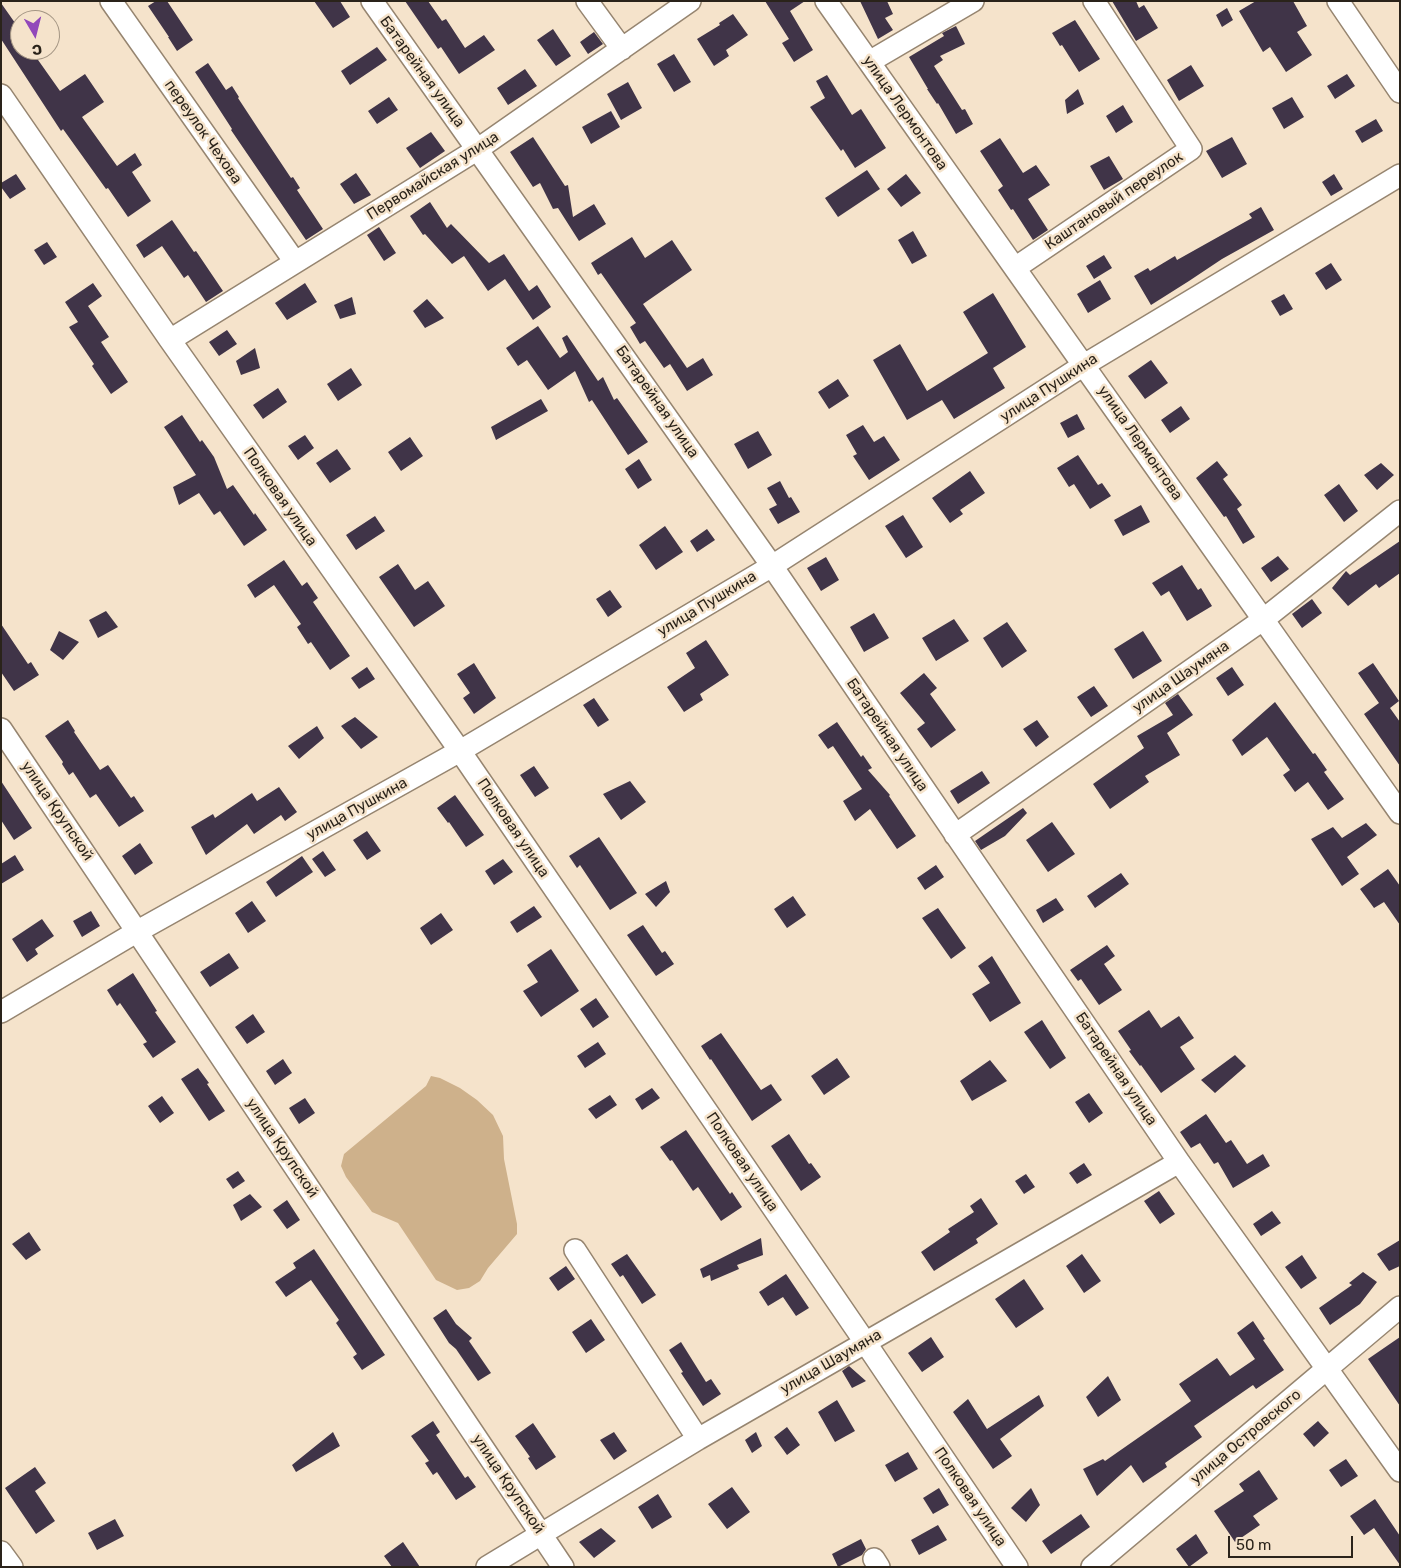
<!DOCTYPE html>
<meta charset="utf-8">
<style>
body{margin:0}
#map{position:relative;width:1401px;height:1568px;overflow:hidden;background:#f5e3cb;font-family:Rubik,sans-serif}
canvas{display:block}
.frame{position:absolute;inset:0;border:2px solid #2a231a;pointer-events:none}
.north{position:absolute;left:10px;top:10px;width:50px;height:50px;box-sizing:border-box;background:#f5e3cb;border:1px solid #a49684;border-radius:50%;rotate:172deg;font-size:14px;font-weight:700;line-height:20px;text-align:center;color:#2a231a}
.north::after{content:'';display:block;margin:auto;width:18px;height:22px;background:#9248ba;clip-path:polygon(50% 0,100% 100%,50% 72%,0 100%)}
.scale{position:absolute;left:1228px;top:1536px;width:125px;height:22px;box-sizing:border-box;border:2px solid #2a231a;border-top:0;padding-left:6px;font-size:15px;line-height:18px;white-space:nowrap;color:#2a231a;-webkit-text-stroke:4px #f5e3cb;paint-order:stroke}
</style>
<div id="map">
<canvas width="1401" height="1568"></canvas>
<div class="frame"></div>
<div class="north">С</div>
<div class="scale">50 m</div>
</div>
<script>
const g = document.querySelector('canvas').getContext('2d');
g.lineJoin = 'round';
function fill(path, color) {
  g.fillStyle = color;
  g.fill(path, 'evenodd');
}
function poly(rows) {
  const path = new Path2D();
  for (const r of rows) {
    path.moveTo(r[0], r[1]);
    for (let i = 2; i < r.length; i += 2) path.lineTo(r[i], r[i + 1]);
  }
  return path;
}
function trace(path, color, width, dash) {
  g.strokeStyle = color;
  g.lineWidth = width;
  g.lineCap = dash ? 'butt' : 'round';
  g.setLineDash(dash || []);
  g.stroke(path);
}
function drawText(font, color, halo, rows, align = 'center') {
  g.font = font + ' Rubik,sans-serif';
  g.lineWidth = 5;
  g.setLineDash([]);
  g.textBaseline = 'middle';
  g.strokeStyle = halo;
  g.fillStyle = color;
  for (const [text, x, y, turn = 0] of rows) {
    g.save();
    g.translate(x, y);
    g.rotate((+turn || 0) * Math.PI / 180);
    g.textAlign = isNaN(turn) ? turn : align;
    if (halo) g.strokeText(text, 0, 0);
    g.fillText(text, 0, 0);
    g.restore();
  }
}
const water = poly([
 [431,1076,440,1078,460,1088,477,1100,493,1115,503,1136,504,1159,517,1224,517,1234,488,1268,480,1281,469,1288,457,1290,436,1280,398,1223,372,1212,346,1177,341,1166,344,1154,426,1086]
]);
const building = poly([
 [156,1,167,1,193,40,177,51,168,37,169,37,148,6],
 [314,1,340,1,350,17,333,28],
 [405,1,428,1,442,21,446,19,465,48,484,35,495,50,459,74,441,47,438,49],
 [765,1,805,1,790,11,813,50,794,62,782,43,789,39],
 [860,1,887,1,893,14,885,18,893,30,878,39],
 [1112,1,1136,1,1139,8,1144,5,1158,28,1136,41],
 [1256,1,1293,1,1307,26,1297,32,1312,55,1286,72,1270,47,1263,52,1239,11],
 [1,3,20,30,20,50,31,50,60,91,85,74,104,102,82,117,117,166,135,153,142,165,132,172,151,201,128,217,108,188,106,189,63,129,61,131,1,39],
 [1227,8,1233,20,1222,27,1216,15],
 [733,14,748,35,726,50,729,56,714,66,697,39,720,25,719,23],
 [1075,20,1100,59,1079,72,1062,45,1060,46,1052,33],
 [956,26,965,44,940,56,943,60,934,66,962,110,965,109,973,124,956,134,938,103,937,104,927,89,928,89,909,57,944,36,942,33],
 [553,29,571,56,556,66,537,40],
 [594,32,603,44,588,54,580,42],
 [377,47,387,60,350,85,341,71],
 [674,54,691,82,674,92,657,64],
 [208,63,226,90,232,86,239,97,238,98,259,130,291,178,293,177,300,188,297,190,323,229,306,240,231,130,232,129,195,72],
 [1191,65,1204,86,1179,101,1167,80],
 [525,69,537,86,508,105,497,88],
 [1347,74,1355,86,1335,99,1327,86],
 [827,75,852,115,861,109,886,148,855,168,843,149,841,151,810,107,825,98,816,81],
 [628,82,642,108,621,120,607,94],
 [1078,89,1084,104,1067,114,1065,100],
 [389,97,398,110,377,124,368,111],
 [1292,97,1304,117,1284,129,1272,108],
 [1123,105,1133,122,1116,133,1106,116],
 [611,111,620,127,591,144,582,127],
 [1376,119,1383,131,1362,143,1355,131],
 [431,132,445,151,420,168,406,148],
 [533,137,565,186,568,185,573,217,594,204,606,224,579,241,558,208,553,209,540,183,533,187,510,152],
 [1232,137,1247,164,1222,178,1206,151],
 [1000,138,1023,173,1036,165,1050,185,1028,199,1048,230,1033,240,1013,209,1011,210,998,190,1003,186,980,151],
 [1109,156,1123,179,1104,190,1090,166],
 [867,170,880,189,838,217,825,198],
 [356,173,371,195,354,204,340,184],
 [16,174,26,189,10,199,1,187,1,183],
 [906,174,921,193,901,207,887,189],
 [1334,174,1343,189,1331,196,1322,182],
 [430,202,447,228,451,224,489,263,504,254,529,291,537,285,551,307,533,320,505,279,488,291,464,256,452,264,425,234,423,235,410,216],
 [1261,207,1274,230,1222,259,1189,281,1151,305,1134,276,1148,268,1150,271,1175,256,1177,260,1252,218,1249,214],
 [172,220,194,252,196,251,223,291,206,302,188,275,184,278,162,246,144,258,136,245],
 [379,227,396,253,384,261,367,235],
 [913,231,927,256,912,264,898,240],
 [632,237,645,258,672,240,692,270,643,304,687,368,703,358,713,375,687,391,670,364,664,368,645,341,640,344,630,327,636,323,601,273,598,275,591,263],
 [47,242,57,257,44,265,34,250],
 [1104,255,1112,268,1094,279,1086,266],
 [1331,263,1342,280,1326,290,1315,273],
 [1100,280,1111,299,1088,313,1077,294],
 [93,283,102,296,88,306,109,337,101,342,128,382,111,394,92,366,94,364,69,327,78,322,65,302],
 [305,283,317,302,287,320,275,303],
 [993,293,1026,347,993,368,1005,388,954,419,942,400,907,420,873,360,900,344,927,391,988,353,963,312],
 [1284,294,1293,309,1280,316,1271,301],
 [352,297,356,314,340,319,334,305],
 [427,299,444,318,425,328,413,311],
 [538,326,560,358,568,352,562,338,567,335,598,381,603,377,614,400,617,398,648,442,628,455,592,400,589,402,575,371,548,390,527,360,518,366,506,348],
 [227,330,237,344,219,356,209,342],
 [255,348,260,368,241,375,236,361],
 [1151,360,1168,383,1145,399,1128,376],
 [351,368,362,385,338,401,327,384],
 [838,379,849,396,829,409,818,392],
 [278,388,287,402,263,419,253,405],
 [541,399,548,411,496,440,491,427],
 [1181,406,1190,419,1170,433,1161,420],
 [1077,414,1085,429,1068,438,1060,423],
 [182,415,200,442,202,440,214,457,227,489,233,485,254,515,255,513,267,530,244,546,220,511,214,515,199,493,179,505,173,487,196,475,164,427],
 [863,425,874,442,884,436,900,460,869,480,853,456,857,454,846,435],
 [758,431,772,455,748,469,734,444],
 [305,435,314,448,298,460,288,446],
 [410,437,423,456,401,471,388,452],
 [337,449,351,469,330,483,316,463],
 [1078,455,1098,485,1102,483,1111,496,1090,509,1074,484,1069,487,1057,468],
 [639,459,652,480,638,489,625,469],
 [1217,461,1228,475,1223,479,1242,505,1237,509,1255,537,1243,544,1226,516,1224,517,1196,478],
 [1381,463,1394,475,1377,490,1364,475],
 [970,471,985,493,960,510,963,514,950,523,932,498],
 [780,481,789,498,791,497,800,512,778,524,769,509,777,505,767,488],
 [1339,484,1358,511,1344,522,1324,495],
 [1141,505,1150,522,1123,536,1114,520],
 [903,515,923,547,906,558,885,526],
 [375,516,385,531,356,550,346,535],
 [665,526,683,552,656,570,639,545],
 [707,529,715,540,697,552,690,541],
 [1400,541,1400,573,1379,588,1376,584,1348,606,1332,588,1346,571,1350,575],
 [1278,556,1289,569,1271,582,1261,568],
 [826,557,839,580,821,591,807,568],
 [284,560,302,586,307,582,318,598,313,602,350,656,330,670,311,642,308,644,297,627,301,624,274,585,255,598,247,585],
 [398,564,415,590,428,581,445,606,414,627,379,577],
 [1182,565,1198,590,1201,588,1212,606,1187,621,1169,591,1161,596,1152,583],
 [610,590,622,607,608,617,596,599],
 [1312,599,1322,613,1302,628,1292,614],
 [106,611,118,627,98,638,89,620],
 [874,613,889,638,864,652,850,627],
 [954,619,969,641,936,661,922,638],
 [1007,622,1027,651,1002,668,983,638],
 [1,624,28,664,31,662,39,675,14,691,1,672],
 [59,631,79,642,63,660,50,650],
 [1143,631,1162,661,1133,679,1114,649],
 [706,640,729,675,700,694,703,700,684,712,667,687,695,668,686,653],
 [474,663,496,698,474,714,463,698,470,693,457,674],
 [1373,663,1399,701,1390,708,1400,722,1400,766,1364,714,1379,703,1358,673],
 [367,667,375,679,359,689,351,678],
 [1232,667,1244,685,1228,696,1216,678],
 [924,673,937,688,930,694,956,730,931,748,917,729,925,723,900,693],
 [1094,686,1108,706,1091,717,1077,697],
 [1178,694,1193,715,1167,733,1180,755,1145,776,1149,782,1110,809,1093,784,1144,748,1137,736,1173,715,1165,703],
 [594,698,609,720,598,727,583,705],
 [1275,702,1313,754,1315,753,1327,770,1324,772,1344,799,1328,810,1308,782,1295,792,1283,775,1290,770,1267,737,1242,756,1232,740],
 [355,717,378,737,361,749,341,726],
 [68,720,75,731,74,732,100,770,108,765,131,798,134,796,144,811,119,827,96,794,90,798,73,772,69,775,62,764,63,762,45,736],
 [1037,720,1049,737,1036,747,1023,729],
 [837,722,861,757,863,755,872,768,868,770,890,795,889,796,916,836,897,849,870,809,855,821,843,801,862,789,833,746,828,749,818,735],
 [317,726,324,738,299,759,288,746],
 [534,766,549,788,535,797,520,775],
 [982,771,990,783,958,804,950,791],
 [1,781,32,828,14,840,1,820],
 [630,781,646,802,621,820,603,794],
 [279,787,297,812,285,821,281,815,254,834,247,824,206,855,191,827,213,814,215,818,252,793,257,801],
 [455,795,484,835,466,847,449,822,448,823,437,808],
 [1023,808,1027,813,1005,836,981,850,975,841],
 [1052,822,1075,854,1048,872,1026,840],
 [1366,823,1377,835,1347,857,1359,874,1342,886,1311,839,1333,827,1342,838],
 [367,831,381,851,367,860,353,840],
 [599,837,637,893,610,910,580,865,577,868,569,856],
 [140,843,153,863,135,875,122,856],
 [323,851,336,870,325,877,312,859],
 [15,855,24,870,1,884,1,864],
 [302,856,313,872,276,897,266,882],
 [503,859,513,872,494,885,485,871],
 [936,865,944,877,925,890,917,878],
 [1388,869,1400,886,1400,925,1384,902,1374,908,1360,889],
 [1121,873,1129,884,1095,908,1087,896],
 [666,881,670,892,656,907,645,894],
 [793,896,806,915,787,928,774,909],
 [1056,898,1064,910,1043,923,1036,910],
 [252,901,266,921,248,933,235,913],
 [534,906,542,917,517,933,510,922],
 [938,908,966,948,951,959,922,918],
 [91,911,100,926,82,937,73,921],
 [441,913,453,930,431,945,420,928],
 [42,919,54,936,35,949,38,954,27,962,12,939],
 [643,925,662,953,665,951,674,964,656,976,627,935],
 [1107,945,1115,956,1104,964,1122,990,1099,1005,1081,979,1078,981,1070,970],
 [551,949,579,991,541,1017,523,991,538,982,527,965],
 [229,953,239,968,210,987,200,972],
 [992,956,1021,1003,990,1022,972,994,990,983,978,966],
 [133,973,157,1011,155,1012,176,1042,153,1058,143,1044,147,1042,120,1003,117,1006,107,990],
 [596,998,609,1017,593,1028,580,1009],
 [1149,1010,1161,1028,1179,1016,1194,1038,1180,1047,1195,1069,1161,1093,1141,1065,1140,1066,1129,1051,1131,1050,1118,1031],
 [253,1014,265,1032,247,1044,235,1027],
 [1042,1020,1066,1058,1050,1069,1024,1032],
 [721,1033,761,1090,771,1084,782,1100,752,1121,711,1059,710,1060,701,1046],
 [598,1042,606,1054,585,1068,577,1056],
 [1235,1055,1246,1066,1215,1093,1201,1080],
 [837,1058,850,1077,824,1095,811,1076],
 [283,1059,292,1073,275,1085,266,1071],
 [990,1060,1007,1081,972,1101,960,1081],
 [198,1068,209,1083,207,1084,225,1111,209,1121,181,1079],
 [652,1088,660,1098,642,1110,635,1099],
 [1089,1093,1103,1113,1089,1123,1075,1102],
 [610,1095,617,1105,596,1119,588,1109],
 [162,1096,174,1113,160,1123,148,1106],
 [305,1098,315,1113,299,1124,289,1108],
 [1206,1114,1226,1143,1231,1140,1247,1164,1263,1154,1270,1166,1233,1188,1218,1162,1214,1164,1200,1143,1191,1148,1180,1132],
 [686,1130,730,1194,732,1192,742,1207,721,1221,698,1187,693,1191,672,1160,670,1161,660,1147],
 [789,1134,809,1164,811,1163,821,1177,801,1191,771,1146],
 [1084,1163,1092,1175,1077,1184,1069,1173],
 [238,1171,245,1181,233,1189,226,1179],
 [1026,1174,1035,1187,1024,1194,1015,1181],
 [1159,1191,1175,1214,1160,1224,1144,1201],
 [250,1194,262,1207,241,1221,233,1205],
 [981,1198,998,1224,976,1239,978,1243,934,1271,921,1252,950,1232,948,1229,974,1212,970,1206],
 [287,1200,300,1220,287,1229,273,1210],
 [1272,1211,1281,1223,1261,1236,1253,1224],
 [29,1232,41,1250,26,1260,12,1244],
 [761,1238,763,1255,737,1265,739,1269,711,1281,710,1275,703,1278,700,1269],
 [1400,1240,1400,1266,1389,1271,1377,1254],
 [314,1249,385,1355,362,1370,353,1357,357,1354,336,1323,339,1320,311,1280,286,1297,275,1282,296,1268,293,1263],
 [627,1254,656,1295,642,1304,623,1275,620,1277,611,1264],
 [1082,1254,1101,1281,1084,1293,1066,1266],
 [1302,1255,1317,1278,1301,1289,1285,1267],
 [566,1266,575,1279,558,1291,549,1278],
 [1363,1272,1377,1282,1360,1304,1330,1325,1319,1308,1352,1285,1349,1283],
 [786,1274,809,1308,796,1316,783,1297,768,1306,759,1292],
 [1024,1279,1044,1309,1016,1328,995,1299],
 [446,1309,456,1324,472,1338,469,1341,491,1373,478,1381,456,1349,449,1343,433,1318],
 [591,1319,605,1340,586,1353,572,1332],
 [1253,1321,1265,1339,1263,1340,1284,1370,1256,1389,1253,1385,1194,1426,1202,1437,1165,1463,1167,1467,1143,1483,1131,1465,1097,1496,1083,1469,1103,1459,1105,1461,1191,1401,1179,1384,1217,1358,1230,1376,1255,1359,1237,1333],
 [931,1337,944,1357,922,1372,908,1353],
 [1400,1337,1400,1406,1368,1359],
 [681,1342,706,1382,711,1379,721,1394,703,1406,681,1373,683,1372,669,1350],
 [849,1366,866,1381,852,1388,842,1371],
 [1108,1376,1121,1400,1098,1417,1086,1397],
 [1039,1395,1044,1406,1000,1439,1012,1456,993,1469,953,1412,968,1399,987,1429],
 [837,1400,855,1431,835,1442,818,1412],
 [433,1421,440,1432,436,1435,465,1478,468,1476,476,1487,456,1500,437,1472,433,1475,425,1463,429,1461,411,1436],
 [1318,1421,1329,1433,1314,1447,1303,1434],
 [533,1423,556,1457,536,1470,528,1458,530,1457,515,1436],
 [787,1427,800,1445,787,1455,774,1437],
 [333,1432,340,1446,296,1472,292,1465],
 [614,1432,627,1451,614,1460,600,1440],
 [756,1432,762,1446,752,1453,745,1440],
 [908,1452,918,1469,895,1482,885,1465],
 [1346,1459,1358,1476,1341,1487,1329,1470],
 [35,1467,46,1483,35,1491,55,1521,36,1534,5,1488],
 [1259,1470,1278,1499,1253,1516,1260,1525,1235,1542,1214,1511,1244,1491,1239,1484],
 [732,1487,750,1512,727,1529,708,1504],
 [939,1488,949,1505,933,1514,923,1498],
 [1031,1488,1040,1505,1026,1522,1011,1508],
 [658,1494,672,1517,652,1529,638,1507],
 [1375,1499,1400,1536,1400,1565,1374,1528,1364,1535,1350,1516],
 [1081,1514,1090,1527,1051,1554,1042,1541],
 [115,1519,124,1536,97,1550,88,1533],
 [938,1525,947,1540,919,1555,911,1540],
 [601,1528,616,1541,594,1558,579,1542],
 [1196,1534,1208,1553,1189,1567,1176,1549],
 [861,1539,866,1549,862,1555,838,1567,832,1554],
 [403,1542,420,1567,392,1567,384,1556]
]);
const minor = poly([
 [111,1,295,262],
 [372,1,772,566,1179,1162,1400,1471],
 [587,1,622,49],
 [826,1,1400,813],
 [1338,1,1400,92],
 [869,62,973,1],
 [1,95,170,340,460,751,865,1342,1017,1567],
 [1015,268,1191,149,1094,1],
 [170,340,478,149,690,1],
 [1,729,563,1567],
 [955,835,1264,619,1400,511],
 [1,1012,138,931,460,751,772,566,1084,365,1400,175],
 [575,1250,698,1439],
 [1,1552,12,1567],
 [874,1559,879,1567],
 [487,1567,698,1439,1179,1162],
 [1092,1567,1400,1307]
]);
const streetNames = [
 ["Батарейная улица",422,72,54],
 ["улица Лермонтова",905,113,55],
 ["переулок Чехова",203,132,55],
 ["Первомайская улица",433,176,-32],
 ["Каштановый переулок",1114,201,-34],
 ["улица Пушкина",1049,388,-33],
 ["Батарейная улица",657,402,55],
 ["улица Лермонтова",1140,443,55],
 ["Полковая улица",280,497,55],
 ["улица Пушкина",707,604,-31],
 ["улица Шаумяна",1181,677,-35],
 ["Батарейная улица",887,735,56],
 ["улица Пушкина",357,809,-29],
 ["улица Крупской",57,811,56],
 ["Полковая улица",513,828,56],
 ["Батарейная улица",1116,1069,56],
 ["улица Крупской",282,1148,56],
 ["Полковая улица",742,1162,56],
 ["улица Шаумяна",831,1362,-30],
 ["улица Островского",1246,1437,-40],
 ["улица Крупской",508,1484,56],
 ["Полковая улица",970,1497,56]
];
fill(water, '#ceb18b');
fill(building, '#403448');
trace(minor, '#968570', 24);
trace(minor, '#fff', 21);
drawText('15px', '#2a231a', '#f5e3cb', streetNames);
</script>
